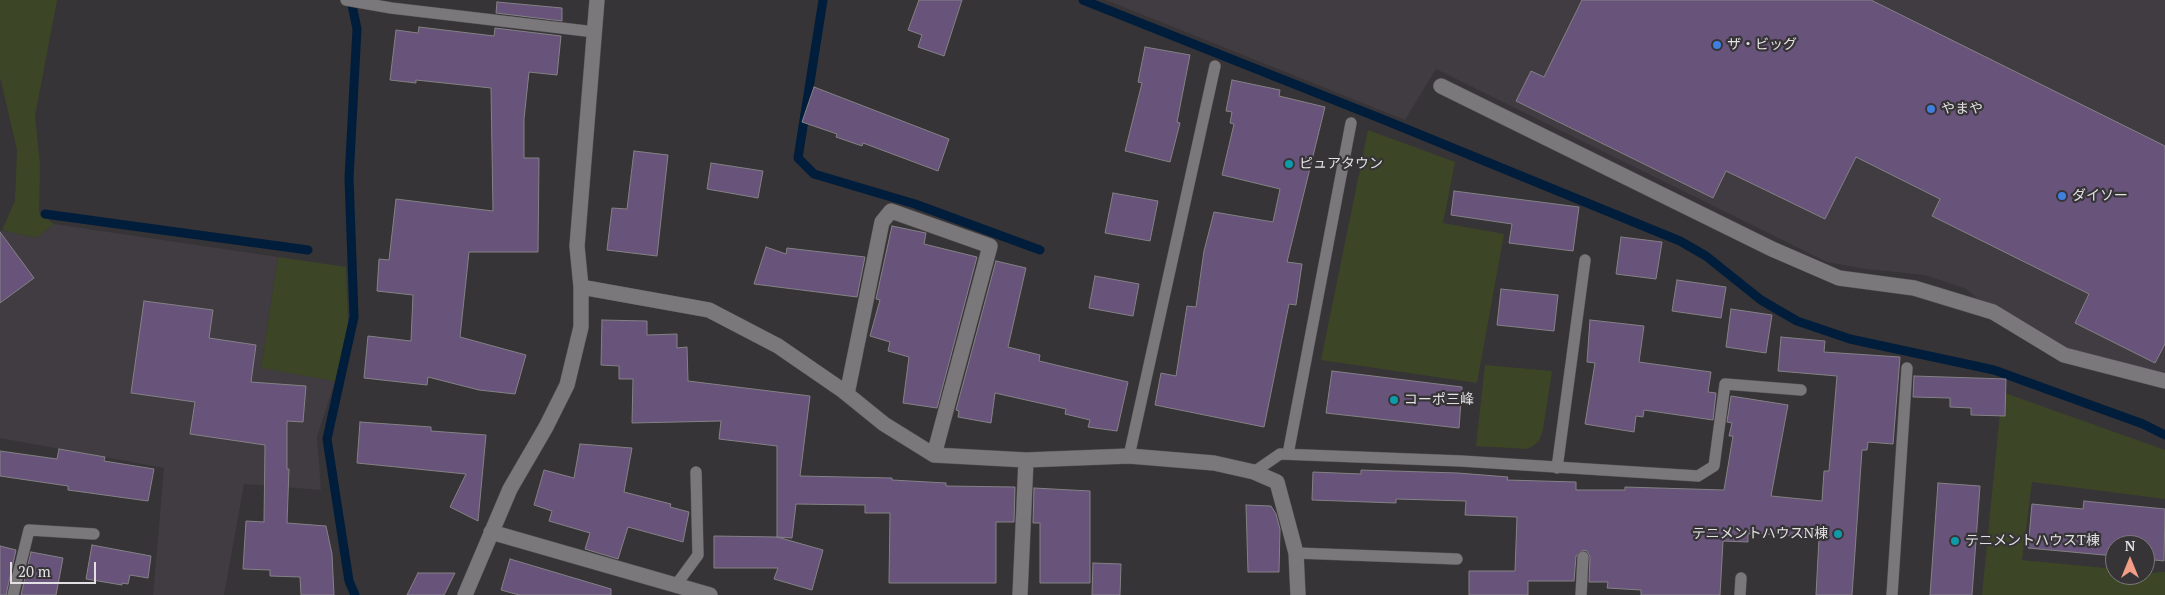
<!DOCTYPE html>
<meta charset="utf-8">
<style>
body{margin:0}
#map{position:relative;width:2165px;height:595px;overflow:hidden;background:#363436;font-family:"PT Serif",serif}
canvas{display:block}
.north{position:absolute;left:2105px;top:535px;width:50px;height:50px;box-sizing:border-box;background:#363436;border:1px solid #7b797b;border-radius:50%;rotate:0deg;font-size:14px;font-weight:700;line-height:20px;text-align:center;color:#e2e0e2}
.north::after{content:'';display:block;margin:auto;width:18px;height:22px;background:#f49e88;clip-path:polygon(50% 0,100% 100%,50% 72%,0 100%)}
.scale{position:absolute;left:10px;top:562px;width:86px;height:22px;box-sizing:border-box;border:2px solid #e2e0e2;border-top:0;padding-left:6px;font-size:15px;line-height:18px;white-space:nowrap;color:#e2e0e2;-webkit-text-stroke:4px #363436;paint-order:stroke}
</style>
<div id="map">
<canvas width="2165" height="595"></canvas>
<div class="north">N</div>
<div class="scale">20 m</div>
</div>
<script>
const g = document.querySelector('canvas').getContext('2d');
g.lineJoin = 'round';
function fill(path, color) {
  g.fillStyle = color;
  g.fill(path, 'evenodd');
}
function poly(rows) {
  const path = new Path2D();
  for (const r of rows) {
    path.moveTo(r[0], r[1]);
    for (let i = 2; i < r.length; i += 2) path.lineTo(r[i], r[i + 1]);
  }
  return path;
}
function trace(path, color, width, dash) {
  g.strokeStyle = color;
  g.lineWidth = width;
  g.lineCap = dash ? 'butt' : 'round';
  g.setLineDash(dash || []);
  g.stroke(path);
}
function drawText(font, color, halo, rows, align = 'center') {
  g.font = font + ' "PT Serif","Noto Sans JP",serif';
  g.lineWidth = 4.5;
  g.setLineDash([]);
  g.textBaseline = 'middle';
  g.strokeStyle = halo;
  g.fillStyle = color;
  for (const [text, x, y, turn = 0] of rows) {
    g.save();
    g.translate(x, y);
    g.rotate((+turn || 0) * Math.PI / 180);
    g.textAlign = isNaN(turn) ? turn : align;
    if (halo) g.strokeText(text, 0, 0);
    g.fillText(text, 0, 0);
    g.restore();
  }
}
const built = poly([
 [1106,0,2165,0,2165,381,2064,355,1993,312,1966,289,1925,275,1865,269,1827,262,1436,69,1405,120],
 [54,224,278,257,261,367,335,381,317,437,321,490,244,484,224,595,153,595,164,468,0,438,0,232,2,230,36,238]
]);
const green = poly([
 [0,0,57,0,35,116,40,165,39,212,54,224,36,238,2,230,15,201,17,150,0,77],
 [1368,130,1455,162,1443,223,1504,234,1477,383,1321,360],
 [278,257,346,267,348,324,335,381,261,368],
 [1485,365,1552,371,1543,429,1539,441,1533,446,1527,449,1476,446],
 [2002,392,2165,450,2165,499,2032,482,2022,560,2115,569,2115,575,2165,572,2165,595,1982,595]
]);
const stream = poly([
 [351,0,357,29,349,178,354,317,327,439,349,581,355,595],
 [823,0,798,158,814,174,915,204,1040,250],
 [1083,0,1382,119,1680,241,1706,256,1761,300,1797,321,1850,339,1994,370,2143,424,2165,435],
 [45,214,308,250]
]);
const building = poly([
 [919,0,962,0,944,56,918,47,922,35,908,30,919,0],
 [1582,0,1871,0,2165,146,2165,344,2155,363,2075,323,2089,294,1932,216,1940,199,1856,157,1825,219,1726,171,1713,198,1516,101,1531,71,1544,77,1582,0],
 [497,2,562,8,562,21,496,13,497,2],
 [419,27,494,36,495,28,561,36,557,75,529,72,524,119,524,158,539,158,538,252,469,252,460,337,526,355,515,394,479,390,428,377,427,385,364,378,368,336,411,341,413,295,377,291,379,259,389,260,396,199,493,211,491,88,416,80,416,83,390,80,396,30,418,33,419,27],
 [1145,47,1190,55,1177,122,1180,123,1170,162,1125,151,1142,83,1138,82,1145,47],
 [1232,80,1280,90,1279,96,1325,107,1287,262,1302,264,1296,305,1289,304,1264,427,1155,405,1161,373,1176,376,1187,306,1196,307,1204,251,1214,212,1273,222,1280,189,1222,175,1234,124,1230,123,1232,112,1226,111,1232,80],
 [814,87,949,139,938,171,863,143,862,146,836,137,837,134,802,122,814,87],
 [634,151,668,155,657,256,607,250,612,208,627,209,634,151],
 [711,163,763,171,758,198,707,189,711,163],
 [1454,191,1579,207,1573,251,1509,243,1512,224,1451,215,1454,191],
 [1113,193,1158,201,1150,241,1105,233,1113,193],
 [892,226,926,233,924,244,977,257,937,408,903,403,909,357,888,351,890,342,870,336,880,300,876,299,892,226],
 [0,232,34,278,0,303,0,232],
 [1621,237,1662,242,1656,279,1616,274,1621,237],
 [766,247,786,254,787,248,865,257,857,297,754,284,766,247],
 [996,261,1026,268,1008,347,1040,355,1039,361,1128,382,1117,431,1088,427,1090,420,1065,414,1066,409,995,393,991,423,958,417,959,411,956,410,996,261],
 [1095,276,1139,284,1133,316,1089,308,1095,276],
 [1677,280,1726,287,1721,318,1672,311,1677,280],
 [1501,289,1558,295,1554,331,1497,325,1501,289],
 [144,301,213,310,209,338,256,345,251,382,306,386,303,422,287,421,287,469,289,469,287,523,326,526,332,554,334,595,301,595,300,577,270,576,270,570,243,569,246,521,264,522,265,445,190,434,195,402,131,393,144,301],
 [1731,309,1772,315,1766,353,1726,347,1731,309],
 [602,320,647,321,647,335,677,334,677,348,687,347,688,381,810,396,800,476,892,478,892,480,946,483,946,486,1015,487,1014,522,996,522,996,583,889,583,890,513,865,513,865,505,796,504,792,538,777,537,823,550,812,590,774,579,778,568,714,568,714,536,777,537,777,446,719,439,721,421,632,423,633,379,619,379,619,366,601,365,602,320],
 [1590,320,1644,326,1639,362,1711,372,1708,392,1716,393,1713,420,1644,410,1643,417,1636,416,1634,432,1585,424,1595,363,1587,362,1590,320],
 [1781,337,1825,341,1824,352,1900,357,1893,444,1868,442,1867,450,1862,450,1852,595,1816,595,1819,538,1753,533,1748,534,1748,542,1723,541,1720,595,1641,595,1641,590,1607,588,1608,582,1589,582,1590,557,1587,551,1583,550,1576,556,1574,581,1528,581,1528,595,1469,595,1469,571,1515,571,1517,517,1465,515,1466,501,1396,499,1396,503,1312,500,1313,472,1361,474,1361,470,1458,473,1508,477,1507,480,1576,482,1576,490,1625,490,1625,487,1724,490,1733,436,1729,436,1732,423,1727,422,1731,396,1788,405,1771,496,1822,501,1824,471,1829,471,1837,376,1778,371,1781,337],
 [1332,371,1462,387,1459,428,1326,413,1332,371],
 [1914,376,2006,379,2005,416,1971,415,1971,408,1950,407,1950,398,1913,397,1914,376],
 [360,422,431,427,431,431,486,435,478,521,450,507,466,474,357,463,360,422],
 [580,444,632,448,624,492,671,504,670,507,689,512,683,542,628,527,618,559,585,549,590,533,549,521,552,511,534,505,544,470,574,478,580,444],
 [59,449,105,457,104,461,154,469,148,501,68,490,68,486,0,476,0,451,57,459,59,449],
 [1938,483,1980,486,1972,595,1930,595,1938,483],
 [1034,488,1090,491,1090,583,1040,583,1040,523,1033,523,1034,488],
 [2084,501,2165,509,2164,561,2145,559,2145,545,2115,545,2115,556,2028,548,2032,504,2083,509,2084,501],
 [1246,505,1271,506,1276,514,1280,529,1279,572,1248,572,1246,505],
 [92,545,151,556,148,578,130,575,128,584,122,583,122,585,86,579,92,545],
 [0,546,16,550,6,595,0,595,0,546],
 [31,552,63,558,56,595,21,595,31,552],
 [510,559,611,589,611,595,519,595,501,590,510,559],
 [1093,563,1121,564,1120,595,1092,595,1093,563],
 [418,573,455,573,444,595,407,595,418,573]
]);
const lane = poly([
 [346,0,391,8,595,32],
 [1288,454,1351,123],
 [1129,456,1215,66],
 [1557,468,1585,260],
 [1254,472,1280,454,1461,461,1698,476,1714,466,1725,384,1801,390],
 [1296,553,1457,559],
 [676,585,698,555,696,472],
 [13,595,29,530,94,534],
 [1581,595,1583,557],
 [1740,595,1741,578],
 [1892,595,1907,368]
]);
const street = poly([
 [1441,86,1772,249,1839,278,1914,288,1993,312,2064,355,2165,381],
 [581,287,709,310,778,346,842,390,884,424,934,455,1026,460,1129,456,1214,463,1254,472,1277,482,1296,553,1298,595],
 [847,394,882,222,891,211,990,246,934,455],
 [491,532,710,595],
 [465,595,510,489,546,427,567,385,581,327,581,287,577,246,597,0],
 [1020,595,1026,460]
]);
const markers = [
 [1717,45,5,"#3f7fe0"],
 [1931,109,5,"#3f7fe0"],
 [1289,164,5,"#0f9aa8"],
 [2062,196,5,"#3f7fe0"],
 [1394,400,5,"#0f9aa8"],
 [1838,534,5,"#0f9aa8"],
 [1955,541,5,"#0f9aa8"]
];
const poiNames = [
 ["ザ・ビッグ",1727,45],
 ["やまや",1941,109],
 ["ピュアタウン",1299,164],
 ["ダイソー",2072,196],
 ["コーポ三峰",1404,400],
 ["テニメントハウスN棟",1828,534,"right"],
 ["テニメントハウスT棟",1965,541]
];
fill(built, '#413b42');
fill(green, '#3c4626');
trace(stream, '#001d3b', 9);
fill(building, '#68537b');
trace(building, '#848285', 1);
trace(lane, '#555355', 12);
trace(street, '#555355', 16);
trace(lane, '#7b787b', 11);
trace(street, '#7b787b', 15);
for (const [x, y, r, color] of markers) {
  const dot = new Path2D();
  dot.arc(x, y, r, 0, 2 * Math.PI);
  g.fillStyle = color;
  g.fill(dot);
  trace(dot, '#363436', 2);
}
drawText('14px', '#e2e0e2', '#363436', poiNames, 'left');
</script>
